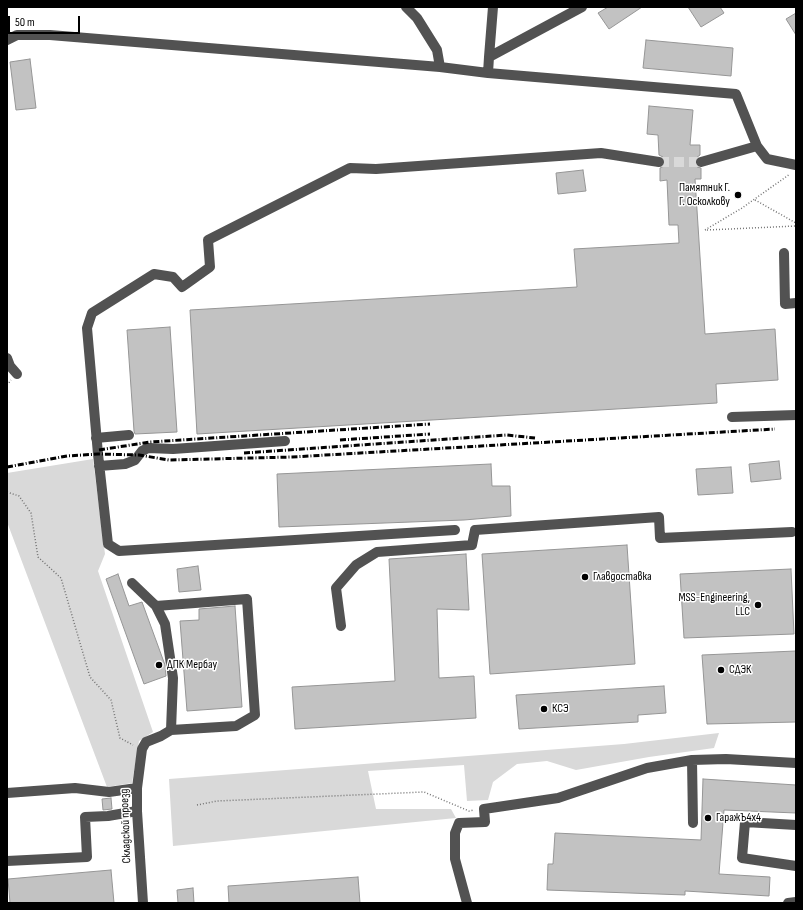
<!DOCTYPE html>
<meta charset="utf-8">
<style>
body{margin:0}
#map{position:relative;width:803px;height:910px;overflow:hidden;background:#fff;font-family:"Sofia Sans Condensed",sans-serif}
canvas{display:block}
.frame{position:absolute;inset:0;border:8px solid #000;pointer-events:none}
.scale{position:absolute;left:8px;top:16px;width:72px;height:18px;box-sizing:border-box;border:2px solid #000;border-top:0;padding-left:5px;font-size:12px;line-height:14px;white-space:nowrap;color:#000;-webkit-text-stroke:3px #fff;paint-order:stroke}
</style>
<div id="map">
<canvas width="803" height="910"></canvas>
<div class="frame"></div>
<div class="scale">50 m</div>
</div>
<script>
const g = document.querySelector('canvas').getContext('2d');
g.lineJoin = 'round';
function fill(path, color) {
  g.fillStyle = color;
  g.fill(path, 'evenodd');
}
function poly(rows) {
  const path = new Path2D();
  for (const r of rows) {
    path.moveTo(r[0], r[1]);
    for (let i = 2; i < r.length; i += 2) path.lineTo(r[i], r[i + 1]);
  }
  return path;
}
function trace(path, color, width, dash) {
  g.strokeStyle = color;
  g.lineWidth = width;
  g.lineCap = dash ? 'butt' : 'round';
  g.setLineDash(dash || []);
  g.stroke(path);
}
function drawText(font, color, halo, rows, align = 'center') {
  g.font = font + ' "Sofia Sans Condensed",sans-serif';
  g.lineWidth = 3;
  g.setLineDash([]);
  g.textBaseline = 'middle';
  g.strokeStyle = halo;
  g.fillStyle = color;
  for (const [text, x, y, turn = 0] of rows) {
    g.save();
    g.translate(x, y);
    g.rotate((+turn || 0) * Math.PI / 180);
    g.textAlign = isNaN(turn) ? turn : align;
    if (halo) g.strokeText(text, 0, 0);
    g.fillText(text, 0, 0);
    g.restore();
  }
}
const green = poly([
 [93,459,105,554,98,571,153,732,139,741,132,783,107,787,7,522,7,473],
 [719,733,714,748,649,757,576,770,547,761,517,764,493,782,488,800,467,801,464,765,368,771,376,809,451,809,456,818,173,846,169,779,624,744]
]);
const building = poly([
 [608,7,642,7,609,29,598,13,608,7],
 [688,7,720,7,724,13,701,27,688,7],
 [796,13,796,35,786,19,796,13],
 [646,40,733,48,731,76,643,68,646,40],
 [30,59,36,108,16,110,10,62,30,59],
 [649,106,693,110,690,145,700,145,700,155,696,158,695,163,697,167,701,168,701,179,695,179,705,334,775,329,778,380,716,384,717,403,197,434,190,310,577,287,574,249,679,243,678,225,669,225,667,180,660,181,660,168,664,166,665,163,663,157,659,155,658,135,647,134,649,106],
 [583,170,586,191,558,194,556,173,583,170],
 [170,327,177,432,135,434,134,431,127,330,170,327],
 [779,461,781,479,751,482,749,464,779,461],
 [491,464,492,486,510,486,511,516,464,520,279,527,277,474,491,464],
 [731,467,733,493,698,495,696,469,731,467],
 [627,545,635,664,490,674,482,554,627,545],
 [466,554,469,610,437,609,439,678,474,676,476,718,295,729,292,687,395,681,389,559,466,554],
 [198,566,201,590,179,592,177,569,198,566],
 [791,569,794,634,684,638,680,574,791,569],
 [118,574,129,606,142,602,165,665,166,676,144,684,106,579,118,574],
 [235,606,242,707,187,711,180,621,199,620,199,609,235,606],
 [796,651,796,722,707,724,702,655,796,651],
 [664,686,666,713,638,715,638,722,519,729,516,695,664,686],
 [703,779,796,785,796,813,724,810,719,874,770,877,769,896,685,891,685,895,547,890,548,864,553,864,555,833,701,840,703,779],
 [111,798,112,809,103,810,102,799,111,798],
 [111,870,114,903,10,903,8,879,111,870],
 [358,877,360,903,229,903,228,886,358,877],
 [193,888,194,903,178,903,177,890,193,888]
]);
const minorTunnel = poly([
 [659,162,701,162]
]);
const path = poly([
 [755,200,796,223],
 [705,230,742,208,790,174],
 [707,230,796,226],
 [7,385,11,380],
 [7,492,19,496,31,513,38,557,61,578,90,677,111,700,120,738,133,745],
 [197,805,217,801,424,792,469,811,474,810]
]);
const minor = poly([
 [406,7,417,18,437,50,440,67],
 [7,40,17,35,50,35,440,67,488,73,736,94,757,146,767,159,796,165],
 [489,57,493,7],
 [488,73,489,57,582,7],
 [701,162,757,146],
 [784,253,785,304,796,303],
 [7,358,10,366,17,374],
 [732,417,796,415],
 [96,438,129,435],
 [99,466,125,464,135,460,142,451,148,448,173,449,285,441],
 [455,530,119,551,108,544,98,454,87,328,92,313,154,274,173,277,182,287,210,267,208,240,350,168,376,169,601,153,659,162],
 [132,583,156,606,165,624,173,678,171,730,161,736,146,742,142,749,137,788,137,811,143,903],
 [156,606,247,599,255,715,236,726,171,730],
 [341,626,336,588,356,565,377,552,472,545,475,530,659,517,660,538,792,532],
 [692,760,693,823],
 [7,793,75,788,109,792,137,788],
 [796,825,745,822,742,858,796,866],
 [7,861,87,857,85,817,108,816,137,811],
 [467,903,455,859,455,833,459,823,485,822,484,809,558,798,647,768,692,760,726,759,796,763],
 [788,903,796,902]
]);
const rail = poly([
 [340,440,430,434],
 [99,450,150,442,430,424],
 [244,453,507,435,535,438],
 [7,467,67,456,98,454,139,455,169,460,292,457,775,429]
]);
const markers = [
 [738,195,4,"#000"],
 [585,577,4,"#000"],
 [758,605,4,"#000"],
 [159,665,4,"#000"],
 [721,670,4,"#000"],
 [544,709,4,"#000"],
 [708,818,4,"#000"]
];
const poiNames = [
 ["Памятник Г.",730,188,"right"],
 ["Г. Осколкову",730,202,"right"],
 ["Главдоставка",593,577],
 ["MSS-Engineering,",750,598,"right"],
 ["LLC",750,612,"right"],
 ["ДПК Мербау",167,665],
 ["СДЭК",729,670],
 ["КСЭ",552,709],
 ["ГаражЪ4х4",716,818]
];
const streetNames = [
 ["Складской проезд",126,826,-92]
];
fill(green, '#d9d9d9');
fill(building, '#c2c2c2');
trace(building, '#969696', 1);
trace(minorTunnel, '#d9d9d9', 10, [10, 5]);
trace(path, '#747474', 1.5, [1, 2]);
trace(minor, '#525252', 10);
trace(rail, '#000', 3, [6, 2, 1, 2]);
for (const [x, y, r, color] of markers) {
  const dot = new Path2D();
  dot.arc(x, y, r, 0, 2 * Math.PI);
  g.fillStyle = color;
  g.fill(dot);
  trace(dot, '#fff', 1.5);
}
drawText('12px', '#000', '#fff', poiNames, 'left');
drawText('12px', '#000', '#fff', streetNames);
</script>
